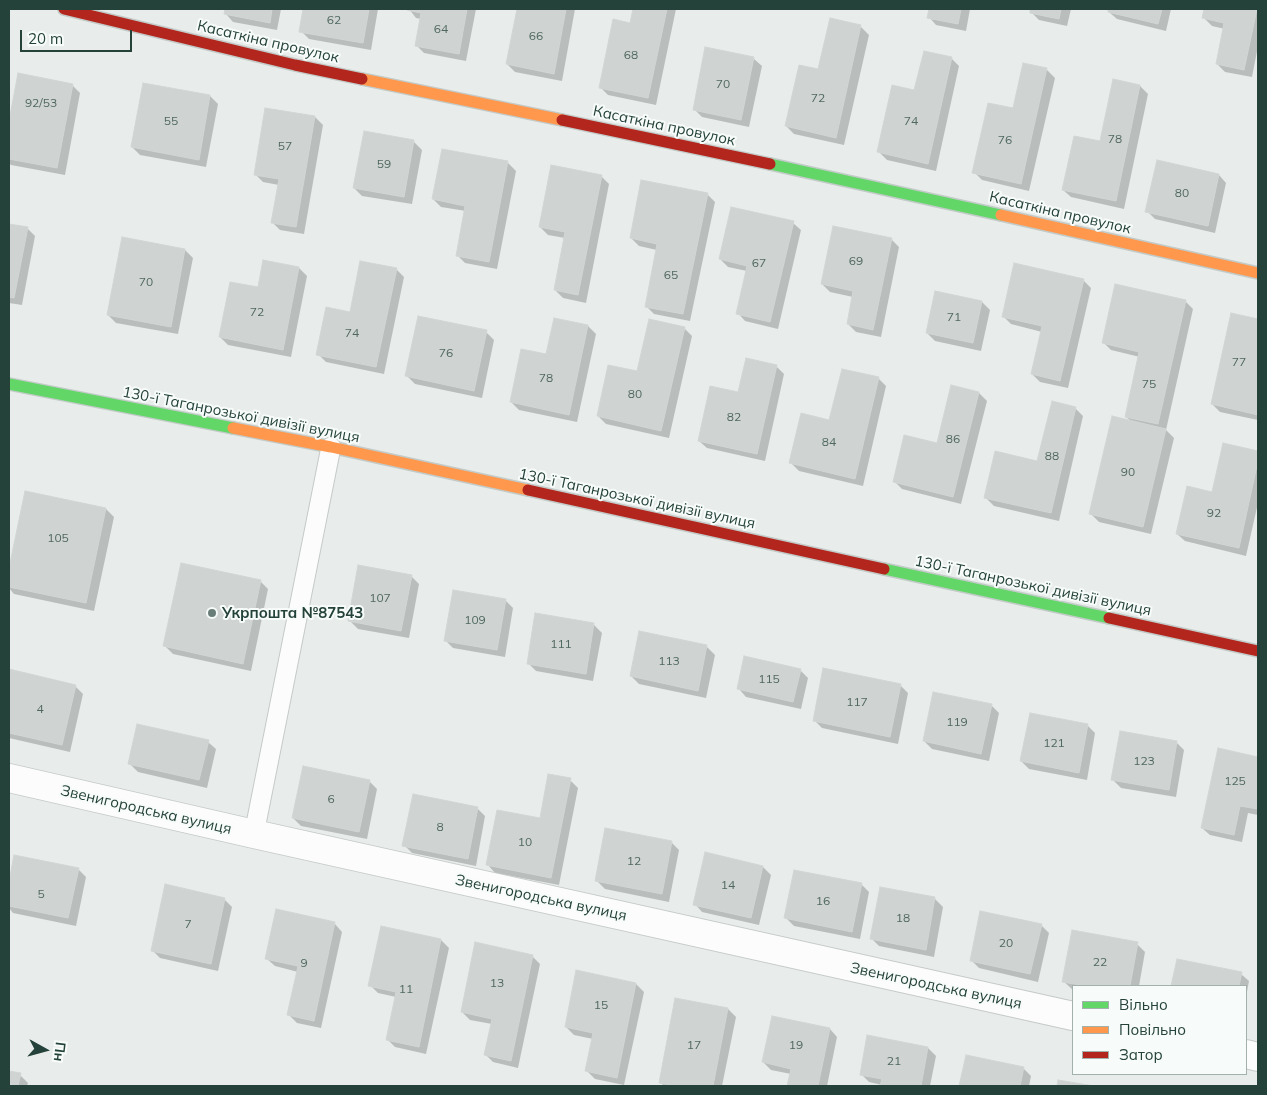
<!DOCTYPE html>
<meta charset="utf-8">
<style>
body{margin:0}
#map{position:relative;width:1267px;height:1095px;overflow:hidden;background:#e8edeb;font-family:Mulish,sans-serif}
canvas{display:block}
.frame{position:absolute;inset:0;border:10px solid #24423a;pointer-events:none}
.legend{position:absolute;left:1072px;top:985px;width:175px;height:90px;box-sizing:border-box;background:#f7fbf9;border:1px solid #a3b1ad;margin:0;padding:6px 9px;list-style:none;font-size:15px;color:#24423a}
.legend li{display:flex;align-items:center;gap:10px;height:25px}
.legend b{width:25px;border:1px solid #a3b1ad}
.north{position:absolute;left:20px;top:1025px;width:50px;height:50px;-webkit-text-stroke:4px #f7fbf9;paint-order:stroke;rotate:97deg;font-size:14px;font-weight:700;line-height:20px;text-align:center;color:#24423a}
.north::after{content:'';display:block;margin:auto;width:18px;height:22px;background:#24423a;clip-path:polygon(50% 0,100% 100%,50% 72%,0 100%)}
.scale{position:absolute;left:20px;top:30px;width:112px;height:22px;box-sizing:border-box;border:2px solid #24423a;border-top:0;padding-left:6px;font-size:15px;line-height:18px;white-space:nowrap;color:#24423a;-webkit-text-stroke:4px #f7fbf9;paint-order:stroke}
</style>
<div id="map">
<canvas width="1267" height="1095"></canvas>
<div class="frame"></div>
<ul class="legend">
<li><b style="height:6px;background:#63d668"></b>Вільно</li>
<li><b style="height:6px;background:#ff974d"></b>Повільно</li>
<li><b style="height:6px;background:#b3261e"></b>Затор</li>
</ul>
<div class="north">Пн</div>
<div class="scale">20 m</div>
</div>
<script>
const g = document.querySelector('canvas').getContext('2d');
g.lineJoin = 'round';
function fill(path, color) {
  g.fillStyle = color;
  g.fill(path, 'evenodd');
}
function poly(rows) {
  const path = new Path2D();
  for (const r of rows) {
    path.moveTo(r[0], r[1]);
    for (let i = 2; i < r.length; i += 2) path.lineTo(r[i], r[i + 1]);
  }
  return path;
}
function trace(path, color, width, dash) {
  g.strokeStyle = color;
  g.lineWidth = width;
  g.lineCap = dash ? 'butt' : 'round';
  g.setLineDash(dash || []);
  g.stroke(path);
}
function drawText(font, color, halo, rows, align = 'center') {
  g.font = font + ' Mulish,sans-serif';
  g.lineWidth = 4;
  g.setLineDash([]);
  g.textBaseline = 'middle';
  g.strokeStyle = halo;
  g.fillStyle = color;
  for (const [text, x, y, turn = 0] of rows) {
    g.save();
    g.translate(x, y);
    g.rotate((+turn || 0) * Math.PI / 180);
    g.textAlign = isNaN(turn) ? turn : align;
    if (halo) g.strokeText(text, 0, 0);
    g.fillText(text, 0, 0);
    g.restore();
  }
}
const shadow = poly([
 [226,9,281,9,277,30,233,22,226,14],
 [305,9,378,9,371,50,309,39,301,31],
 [409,9,476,9,466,61,424,53,416,45,421,19,416,18],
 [518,9,575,9,562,81,515,72,507,64],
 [634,9,676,9,656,105,608,95,600,87,631,25],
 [930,9,970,9,966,31,936,25,929,17],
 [1032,9,1071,9,1067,26,1039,20,1031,12],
 [1110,9,1171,9,1166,31,1117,19,1109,12],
 [1206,9,1258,9,1258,46,1252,77,1225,72,1217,64,1225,29,1212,26,1204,18],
 [831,20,861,27,869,35,844,145,794,134,786,126,819,70],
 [706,49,754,59,762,66,749,127,702,117,694,109],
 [951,58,959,66,936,171,887,160,879,152],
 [1047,70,1055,78,1029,191,982,180,974,172],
 [19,75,72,85,80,93,65,175,11,165,9,163,9,128],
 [144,84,210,96,218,104,206,167,140,155,132,147],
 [1140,86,1148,94,1124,209,1071,197,1063,190,1101,143],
 [315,117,323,125,304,234,280,230,272,222,279,185,263,182,255,174],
 [414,142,422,150,412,204,362,196,354,188],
 [442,150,508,163,516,171,497,269,465,263,457,255,466,211,441,207,433,199],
 [1219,175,1226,183,1215,233,1155,219,1147,211],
 [601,176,609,184,586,303,563,298,555,290,565,238,548,235,540,227],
 [707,194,715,202,690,321,654,314,646,306,657,250,639,246,631,238],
 [793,223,801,230,778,329,745,321,738,313,747,271,728,267,720,259],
 [9,225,27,228,35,236,22,305,9,303],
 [891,239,899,247,881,337,856,332,848,324,853,297,830,292,822,284],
 [185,250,193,258,178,334,116,323,108,315],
 [299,268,307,276,291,357,228,345,220,337,259,289],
 [396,269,404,277,384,374,326,362,318,354],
 [1083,280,1091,288,1068,388,1040,382,1032,374,1042,332,1011,324,1003,316],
 [1185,301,1193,309,1166,430,1174,438,1151,534,1099,522,1091,514,1132,422,1126,417,1140,357,1111,350,1103,342],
 [982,302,990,310,981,351,935,341,927,333],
 [1232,315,1258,320,1258,420,1220,412,1212,404],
 [588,326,596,334,577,422,519,410,511,402,547,356],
 [684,328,692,336,669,438,606,424,598,416,638,373],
 [486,332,494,340,482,398,415,384,407,376],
 [776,366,784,374,765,461,707,448,699,441,739,394],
 [878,378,886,386,863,486,799,471,791,463,830,421],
 [979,393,987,401,961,504,902,489,894,481,938,445],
 [1075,408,1083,416,1059,521,994,506,986,498,1038,462],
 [1224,444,1258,452,1258,503,1246,556,1185,541,1177,534,1213,494],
 [26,492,106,509,114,517,94,611,14,594,9,588,9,574],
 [411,576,419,584,409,638,358,629,350,621],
 [260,581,268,589,251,671,173,654,165,646],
 [505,600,513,608,505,657,453,648,445,640],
 [536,614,594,625,602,633,593,681,536,671,528,663],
 [640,633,707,647,715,655,706,698,639,684,631,676],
 [9,670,75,686,83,694,70,752,9,738],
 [800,670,808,678,801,709,746,697,739,689],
 [900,685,908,693,898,744,822,728,814,720],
 [991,705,999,713,989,761,932,749,924,741],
 [1087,725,1095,733,1087,780,1029,769,1021,761],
 [208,742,216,749,207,788,138,772,130,764],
 [1176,742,1184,750,1176,797,1121,788,1113,780],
 [1219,750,1258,758,1258,815,1248,813,1242,842,1210,835,1202,828],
 [570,780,578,788,559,885,495,873,488,865,541,820],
 [369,781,377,789,367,839,301,826,293,818],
 [478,809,485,816,476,866,412,853,404,845],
 [671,842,679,850,669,902,605,889,597,881],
 [15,856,78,869,86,877,76,926,13,913,9,908,9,888],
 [763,867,771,875,759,925,702,912,695,904],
 [861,884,869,892,860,939,794,926,786,918],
 [881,888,935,899,943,907,934,957,879,946,871,938],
 [224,899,232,907,218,971,160,958,152,950],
 [335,924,342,932,321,1028,297,1023,289,1015,298,972,275,966,267,959],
 [1041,925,1049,933,1038,982,979,968,971,960],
 [441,940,449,948,426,1054,395,1047,387,1039,396,997,378,993,370,985],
 [1137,944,1145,952,1139,986,1073,986,1073,990,1063,981],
 [532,956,540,964,518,1068,493,1062,485,1054,492,1024,470,1020,462,1012],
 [1178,961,1241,974,1249,981,1246,997,1246,986,1173,986],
 [636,984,644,992,624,1085,595,1079,587,1071,593,1039,574,1035,566,1027],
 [728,1009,736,1017,722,1086,664,1086,661,1083],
 [830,1029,837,1037,827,1086,789,1086,791,1074,771,1070,763,1062],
 [928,1048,936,1056,930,1086,882,1086,882,1085,869,1082,861,1074],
 [967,1057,1023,1068,1031,1076,1029,1086,961,1086],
 [9,1072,20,1075,28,1083,27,1086,9,1086]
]);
const building = poly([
 [225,9,272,9,270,23,224,14,225,9],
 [303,9,369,9,363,43,299,32,303,9],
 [407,9,467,9,459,54,415,46,421,13,407,10,407,9],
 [517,9,566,9,554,74,506,64,517,9],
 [633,9,667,9,648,98,599,88,613,19,630,23,633,9],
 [929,9,961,9,958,24,927,18,929,9],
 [1030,9,1061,9,1059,19,1030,13,1030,9],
 [1108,9,1162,9,1158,24,1108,12,1108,9],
 [1204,9,1257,9,1244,70,1216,64,1224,23,1202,18,1204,9],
 [830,18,861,25,836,138,785,126,799,65,818,69,830,18],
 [705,47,754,57,741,120,693,110,705,47],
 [924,51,952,57,928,164,877,152,892,85,914,90,924,51],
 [1023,63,1047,68,1021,184,972,173,988,103,1013,108,1023,63],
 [18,73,73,84,57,168,9,159,9,121,18,73],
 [1113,79,1140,85,1116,201,1062,190,1074,136,1100,141,1113,79],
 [143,83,210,95,199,160,131,147,143,83],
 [265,108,315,116,296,227,271,223,279,179,254,175,265,108],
 [364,131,414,140,404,197,353,188,364,131],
 [442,149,508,161,489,262,456,256,465,206,432,199,442,149],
 [1157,160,1219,174,1208,226,1145,212,1157,160],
 [551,165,602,175,578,295,554,290,565,232,539,227,551,165],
 [641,180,708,193,683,314,645,307,657,244,630,238,641,180],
 [731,207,794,221,770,322,736,314,747,266,719,259,731,207],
 [9,224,28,227,14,298,9,297,9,224],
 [833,226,892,238,873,330,847,324,853,291,821,284,833,226],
 [122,237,185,249,171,327,107,315,122,237],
 [263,260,299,267,283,350,219,337,230,282,258,287,263,260],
 [360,261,397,268,376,367,316,355,326,307,350,312,360,261],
 [1014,263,1084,279,1060,381,1031,374,1042,326,1002,317,1014,263],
 [1115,284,1186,300,1158,424,1125,417,1139,352,1102,343,1115,284],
 [935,291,982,301,973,343,926,333,935,291],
 [1231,313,1258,319,1258,415,1211,404,1231,313],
 [418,316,487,330,474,391,405,376,418,316],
 [554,318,588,325,569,415,510,402,521,349,546,354,554,318],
 [649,319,685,327,661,431,597,416,608,365,637,371,649,319],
 [746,358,777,365,757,454,698,441,710,386,738,392,746,358],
 [842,369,879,377,855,479,789,463,801,413,829,420,842,369],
 [951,385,979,392,953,497,893,482,904,435,937,443,951,385],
 [1052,401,1076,407,1051,513,984,498,995,451,1037,461,1052,401],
 [1112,416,1166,429,1143,527,1089,514,1112,416],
 [1223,443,1258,451,1258,461,1239,548,1176,534,1187,486,1212,492,1223,443],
 [25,491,106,508,86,603,9,587,9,568,25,491],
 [181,563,261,580,243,664,163,646,181,563],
 [358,565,412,575,401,631,348,621,358,565],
 [453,590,506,599,497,650,444,641,453,590],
 [535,613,594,623,586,674,527,664,535,613],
 [639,631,707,645,698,691,630,676,639,631],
 [744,656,801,669,793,702,737,689,744,656],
 [823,668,901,684,890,737,813,721,823,668],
 [9,669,76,685,62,745,9,733,9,669],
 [933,692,992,704,981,754,923,741,933,692],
 [1030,713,1088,724,1079,773,1020,761,1030,713],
 [137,724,209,740,199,780,128,764,137,724],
 [1120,731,1177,741,1169,790,1111,780,1120,731],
 [1218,748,1258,757,1258,809,1240,806,1234,835,1201,828,1218,748],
 [303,766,370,780,359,832,292,818,303,766],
 [548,774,571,778,551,878,486,865,497,810,540,818,548,774],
 [413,794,478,807,468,859,402,846,413,794],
 [605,828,672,841,662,894,595,881,605,828],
 [705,852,763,866,751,918,693,905,705,852],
 [14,855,79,868,68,918,9,906,9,882,14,855],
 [794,870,862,883,852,932,784,918,794,870],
 [165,884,225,898,211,964,151,951,165,884],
 [880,887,935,897,926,950,870,939,880,887],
 [276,909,335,922,314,1021,287,1015,298,966,265,959,276,909],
 [980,911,1042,924,1030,974,970,961,980,911],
 [381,926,441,939,419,1047,386,1040,396,992,368,986,381,926],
 [1072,930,1138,942,1130,986,1087,986,1062,982,1072,930],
 [475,942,533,955,511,1061,484,1055,492,1019,461,1012,475,942],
 [1177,959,1242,972,1239,986,1171,986,1177,959],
 [576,970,636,983,617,1078,585,1071,593,1033,565,1027,576,970],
 [675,998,728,1008,713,1086,676,1086,659,1083,675,998],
 [772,1016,830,1028,818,1086,787,1086,791,1069,762,1062,772,1016],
 [867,1035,928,1047,921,1086,880,1086,882,1079,860,1075,867,1035],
 [966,1055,1024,1067,1020,1086,959,1086,966,1055],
 [9,1071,21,1073,18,1086,9,1086,9,1071],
 [1058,1080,1094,1086,1057,1086,1058,1080]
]);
const lane = poly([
 [254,834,331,447]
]);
const street = poly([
 [9,778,254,834,1073,1016],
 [1246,1054,1258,1057]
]);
const fast = poly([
 [770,164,1001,215],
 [9,384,233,428],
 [884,569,1109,618]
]);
const slow = poly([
 [362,79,562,120],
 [1001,215,1258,273],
 [233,428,331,447,528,490]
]);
const jam = poly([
 [64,9,295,65,362,79],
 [562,120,770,164],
 [528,490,884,569],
 [1109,618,1258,651]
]);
const markers = [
 [212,613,5,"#697e78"]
];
const numberNames = [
 ["62",334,20],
 ["64",441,29],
 ["66",536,36],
 ["68",631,55],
 ["70",723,84],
 ["72",818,98],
 ["92/53",41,103],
 ["55",171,121],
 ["74",911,121],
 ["78",1115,139],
 ["76",1005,140],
 ["57",285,146],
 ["59",384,164],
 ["80",1182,193],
 ["69",856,261],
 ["67",759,263],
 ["65",671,275],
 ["70",146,282],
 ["72",257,312],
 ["71",954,317],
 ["74",352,333],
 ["76",446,353],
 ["77",1239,362],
 ["78",546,378],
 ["75",1149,384],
 ["80",635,394],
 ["82",734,417],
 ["86",953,439],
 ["84",829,442],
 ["88",1052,456],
 ["90",1128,472],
 ["92",1214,513],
 ["105",58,538],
 ["107",380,598],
 ["109",475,620],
 ["111",561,644],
 ["113",669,661],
 ["115",769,679],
 ["117",857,702],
 ["4",40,709],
 ["119",957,722],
 ["121",1054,743],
 ["123",1144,761],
 ["125",1235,781],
 ["6",331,799],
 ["8",440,827],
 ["10",525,842],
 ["12",634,861],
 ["14",728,885],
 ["5",41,894],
 ["16",823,901],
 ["18",903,918],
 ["7",188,924],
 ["20",1006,943],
 ["22",1100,962],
 ["9",304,963],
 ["13",497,983],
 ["11",406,989],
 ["15",601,1005],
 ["17",694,1045],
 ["19",796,1045],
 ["21",894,1061]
];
const streetNames = [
 ["Касаткіна провулок",268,42,13],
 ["Касаткіна провулок",664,126,12],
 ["Касаткіна провулок",1060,213,13],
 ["130-ї Таганрозької дивізії вулиця",241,415,11],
 ["130-ї Таганрозької дивізії вулиця",637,499,12],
 ["130-ї Таганрозької дивізії вулиця",1033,586,12],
 ["Звенигородська вулиця",146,810,13],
 ["Звенигородська вулиця",541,898,12],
 ["Звенигородська вулиця",936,986,12]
];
const poiNames = [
 ["Укрпошта №87543",222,613]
];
fill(shadow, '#0003');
fill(building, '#cfd4d2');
trace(building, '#d1d6d4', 1);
trace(lane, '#c5cac8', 21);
trace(street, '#c5cac8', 30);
trace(fast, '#c3cbc8', 14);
trace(slow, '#c3cbc8', 14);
trace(jam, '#c3cbc8', 14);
trace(lane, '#fcfcfc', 19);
trace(street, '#fcfcfc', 28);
trace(fast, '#63d668', 11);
trace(slow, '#ff974d', 11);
trace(jam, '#b3261e', 11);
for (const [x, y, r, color] of markers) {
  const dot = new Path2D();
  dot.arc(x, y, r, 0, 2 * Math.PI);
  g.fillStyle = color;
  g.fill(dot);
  trace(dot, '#f7fbf9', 2);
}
drawText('12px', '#506761', null, numberNames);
drawText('15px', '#24423a', '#f7fbf9', streetNames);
drawText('bold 15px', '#24423a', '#f7fbf9', poiNames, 'left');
</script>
